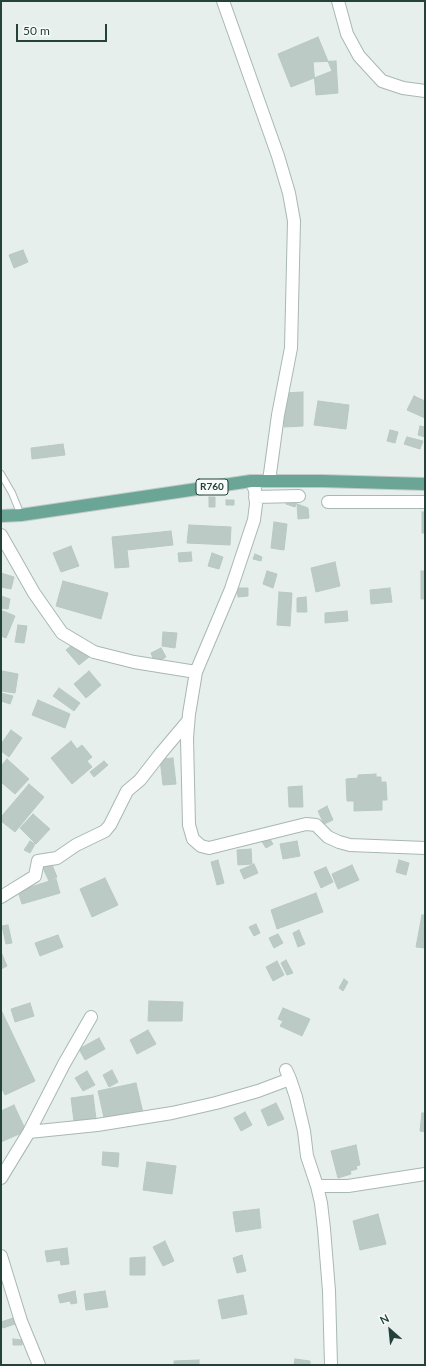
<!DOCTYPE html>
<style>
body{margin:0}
#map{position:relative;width:426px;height:1366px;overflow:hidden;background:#e6efeb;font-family:Lato,sans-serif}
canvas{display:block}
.frame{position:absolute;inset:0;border:2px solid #24423a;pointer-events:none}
.north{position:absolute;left:370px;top:1310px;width:40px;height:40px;-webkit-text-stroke:3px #f7fbf9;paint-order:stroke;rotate:333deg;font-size:11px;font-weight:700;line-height:16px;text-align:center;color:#24423a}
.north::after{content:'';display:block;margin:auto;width:14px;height:18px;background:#24423a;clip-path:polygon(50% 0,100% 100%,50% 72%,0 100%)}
.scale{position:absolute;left:16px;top:24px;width:91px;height:18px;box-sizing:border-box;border:2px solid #24423a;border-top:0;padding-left:5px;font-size:12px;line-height:14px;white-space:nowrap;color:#24423a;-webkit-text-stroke:3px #f7fbf9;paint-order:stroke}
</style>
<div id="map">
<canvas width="426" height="1366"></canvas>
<div class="frame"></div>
<div class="north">N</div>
<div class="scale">50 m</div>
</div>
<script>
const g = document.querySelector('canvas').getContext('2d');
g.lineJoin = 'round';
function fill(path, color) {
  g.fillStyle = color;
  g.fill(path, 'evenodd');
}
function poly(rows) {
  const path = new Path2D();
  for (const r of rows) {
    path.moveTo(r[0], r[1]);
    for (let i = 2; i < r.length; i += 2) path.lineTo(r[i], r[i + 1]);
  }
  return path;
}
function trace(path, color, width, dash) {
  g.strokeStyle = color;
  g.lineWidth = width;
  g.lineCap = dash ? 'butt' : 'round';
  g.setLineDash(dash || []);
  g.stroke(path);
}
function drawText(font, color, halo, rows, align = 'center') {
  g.font = font + ' Lato,sans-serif';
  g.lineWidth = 3;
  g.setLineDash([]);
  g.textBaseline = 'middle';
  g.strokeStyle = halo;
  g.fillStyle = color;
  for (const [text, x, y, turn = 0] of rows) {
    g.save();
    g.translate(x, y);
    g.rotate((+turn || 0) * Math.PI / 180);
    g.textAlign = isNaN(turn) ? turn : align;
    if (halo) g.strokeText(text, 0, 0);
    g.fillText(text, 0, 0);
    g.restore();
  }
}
const building = poly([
 [318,37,332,71,291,87,278,54,318,37],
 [336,61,338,93,316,95,313,62,336,61],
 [23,250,28,262,14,268,9,255,23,250],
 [303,392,303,426,284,427,283,393,303,392],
 [414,396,425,401,425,418,407,410,414,396],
 [318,401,349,405,346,429,314,425,318,401],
 [420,426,425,427,425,437,418,435,420,426],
 [390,430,398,432,395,443,387,441,390,430],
 [407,437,423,441,420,449,404,444,407,437],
 [63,444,65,455,32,459,31,448,63,444],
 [209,497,215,497,215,507,209,507,209,497],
 [288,499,297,501,295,507,286,504,288,499],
 [226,500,234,500,234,505,226,505,226,500],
 [297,504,308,508,309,518,298,519,297,504],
 [422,512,425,512,425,533,422,533,422,512],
 [274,522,287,524,284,550,271,548,274,522],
 [189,525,231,527,230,545,187,543,189,525],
 [171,531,173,545,127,550,129,567,115,568,112,537,171,531],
 [71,546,79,566,61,572,53,553,71,546],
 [191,552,192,561,179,562,178,553,191,552],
 [212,553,223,557,219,569,208,566,212,553],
 [255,554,262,557,261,561,253,559,255,554],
 [335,562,340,586,316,592,311,568,335,562],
 [267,571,277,574,273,588,263,584,267,571],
 [421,571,425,571,425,599,421,599,421,571],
 [1,573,14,577,11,589,1,587,1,573],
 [63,581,108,593,101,619,56,606,63,581],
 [237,588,248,588,248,596,238,597,237,588],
 [390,588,392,602,371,604,370,590,390,588],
 [279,592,292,593,290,626,277,625,279,592],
 [1,596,10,599,8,609,1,608,1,596],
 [306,597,307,612,297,612,297,598,306,597],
 [3,611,15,616,6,638,1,636,1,616,3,611],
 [347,611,348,621,325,623,325,613,347,611],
 [18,625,27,626,24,643,15,642,18,625],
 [163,632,177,633,175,648,162,646,163,632],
 [76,642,89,657,79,665,66,650,76,642],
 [161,648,166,657,155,663,151,653,161,648],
 [2,671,18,674,15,693,1,691,2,671],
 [89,671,101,685,86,698,74,684,89,671],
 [59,688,80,703,74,711,53,696,59,688],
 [1,693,13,696,10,704,1,701,1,693],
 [38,700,70,714,65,728,32,715,38,700],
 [11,730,22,738,9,757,1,751,1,744,11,730],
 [71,741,77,749,82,745,92,757,87,761,92,767,72,784,51,758,71,741],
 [173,758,176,784,163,785,160,759,173,758],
 [7,759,29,779,15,794,1,782,1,766,7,759],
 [104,761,108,765,94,777,90,772,104,761],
 [376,774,376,777,381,777,381,782,386,782,387,800,382,800,382,810,354,811,354,801,347,801,346,779,358,778,358,775,376,774],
 [29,784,44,797,15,832,1,821,1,817,29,784],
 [302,786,303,807,289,807,288,787,302,786],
 [327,806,333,820,324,824,318,811,327,806],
 [33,814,50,829,36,844,20,828,33,814],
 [268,836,273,844,266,848,261,840,268,836],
 [30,841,35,844,30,853,24,850,30,841],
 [297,841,300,856,283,859,280,844,297,841],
 [251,849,252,864,238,865,237,850,251,849],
 [50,860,57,877,49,881,41,864,50,860],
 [218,860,224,883,217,885,211,862,218,860],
 [399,860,409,863,406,875,396,872,399,860],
 [254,864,258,873,244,879,240,870,254,864],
 [352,865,359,880,338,889,332,874,352,865],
 [326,867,333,882,321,888,314,872,326,867],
 [105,878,118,905,92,917,80,889,105,878],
 [56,879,60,893,22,904,18,891,56,879],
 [316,893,323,912,277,929,271,910,316,893],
 [422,915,425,915,425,948,416,947,422,915],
 [256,924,260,933,254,936,249,927,256,924],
 [8,925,12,943,6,944,2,926,8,925],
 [299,930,305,944,298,947,293,933,299,930],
 [278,934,283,943,274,948,269,938,278,934],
 [58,935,63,947,40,956,35,943,58,935],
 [1,952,7,966,1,969,1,952],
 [286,960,293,973,287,975,281,963,286,960],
 [277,961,284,975,273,981,266,967,277,961],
 [344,979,348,982,343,991,339,988,344,979],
 [149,1001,183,1002,182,1021,148,1021,149,1001],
 [30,1003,34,1016,15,1022,11,1009,30,1003],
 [283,1008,310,1019,302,1036,280,1026,283,1021,278,1019,283,1008],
 [2,1012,35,1081,5,1095,1,1087,2,1012],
 [148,1030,156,1044,137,1054,130,1040,148,1030],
 [99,1038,105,1049,85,1060,79,1049,99,1038],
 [112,1070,118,1082,109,1087,103,1075,112,1070],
 [87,1071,95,1085,83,1091,75,1078,87,1071],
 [136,1083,143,1113,105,1122,98,1091,136,1083],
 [93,1095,96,1119,74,1121,71,1098,93,1095],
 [276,1103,284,1119,268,1126,261,1110,276,1103],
 [14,1105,26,1131,1,1142,1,1111,14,1105],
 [245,1112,252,1125,241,1131,234,1118,245,1112],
 [422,1113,425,1113,425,1132,420,1131,422,1113],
 [356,1145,360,1165,356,1166,357,1169,350,1171,351,1174,338,1178,331,1151,356,1145],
 [103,1152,119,1153,118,1167,102,1165,103,1152],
 [147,1162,176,1166,172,1194,143,1190,147,1162],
 [259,1209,261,1228,236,1232,233,1212,259,1209],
 [378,1214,386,1244,360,1250,353,1221,378,1214],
 [165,1241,174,1261,163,1266,153,1247,165,1241],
 [67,1248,69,1264,61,1265,60,1260,47,1262,45,1251,67,1248],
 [242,1255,246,1271,237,1273,233,1258,242,1255],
 [145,1257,145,1275,130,1275,130,1258,145,1257],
 [75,1291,77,1303,71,1304,70,1301,60,1303,58,1295,75,1291],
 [105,1291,108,1307,86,1310,84,1294,105,1291],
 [243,1295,247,1314,222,1319,218,1300,243,1295],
 [13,1318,15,1324,3,1328,1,1322,13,1318],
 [13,1339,22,1340,22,1345,13,1345,13,1339],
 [295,1359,310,1361,310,1365,294,1365,295,1359],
 [199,1360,199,1365,174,1365,174,1361,199,1360]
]);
const lane = poly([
 [1,474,12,493,21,515]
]);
const street = poly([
 [223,1,278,156,289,193,294,221,291,348,278,415,269,481],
 [338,1,347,34,359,56,382,81,403,88,425,91],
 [251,481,255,490,256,504,254,520,231,589,196,672,189,714,187,738,189,825,193,839,201,846,209,848,306,824,316,825,328,837,339,842,350,845,425,848],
 [255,497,299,496],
 [328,502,425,502],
 [1,535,34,593,62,633,94,652,134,662,196,672],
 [1,897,35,876,38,861,57,858,76,845,105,831,110,825,127,791,140,780,161,753,188,721],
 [286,1070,290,1079,296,1097,304,1131,307,1156,317,1186,321,1203,324,1229,329,1291,331,1365],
 [29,1132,97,1125,172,1113,216,1103,258,1091,290,1079],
 [1,1178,29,1132,64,1064,91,1017],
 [317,1186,348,1186,425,1174],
 [1,1256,21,1321,39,1365]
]);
const primary = poly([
 [1,516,21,515,251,481,322,481,425,484]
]);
const shields = [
 [212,487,32]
];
const shieldNames = [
 ["R760",212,487]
];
fill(building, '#bbcac4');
trace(building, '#b8c9c2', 1);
trace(lane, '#a8b8b2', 8);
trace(street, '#a8b8b2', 14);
trace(primary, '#c2cac8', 14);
trace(lane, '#fff', 6);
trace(street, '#fff', 12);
trace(primary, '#6aa596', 12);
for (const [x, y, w] of shields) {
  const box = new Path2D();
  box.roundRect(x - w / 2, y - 8, w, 16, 3);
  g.fillStyle = '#f7fbf9';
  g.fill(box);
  trace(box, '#24423a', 1);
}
drawText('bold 10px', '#24423a', null, shieldNames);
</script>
